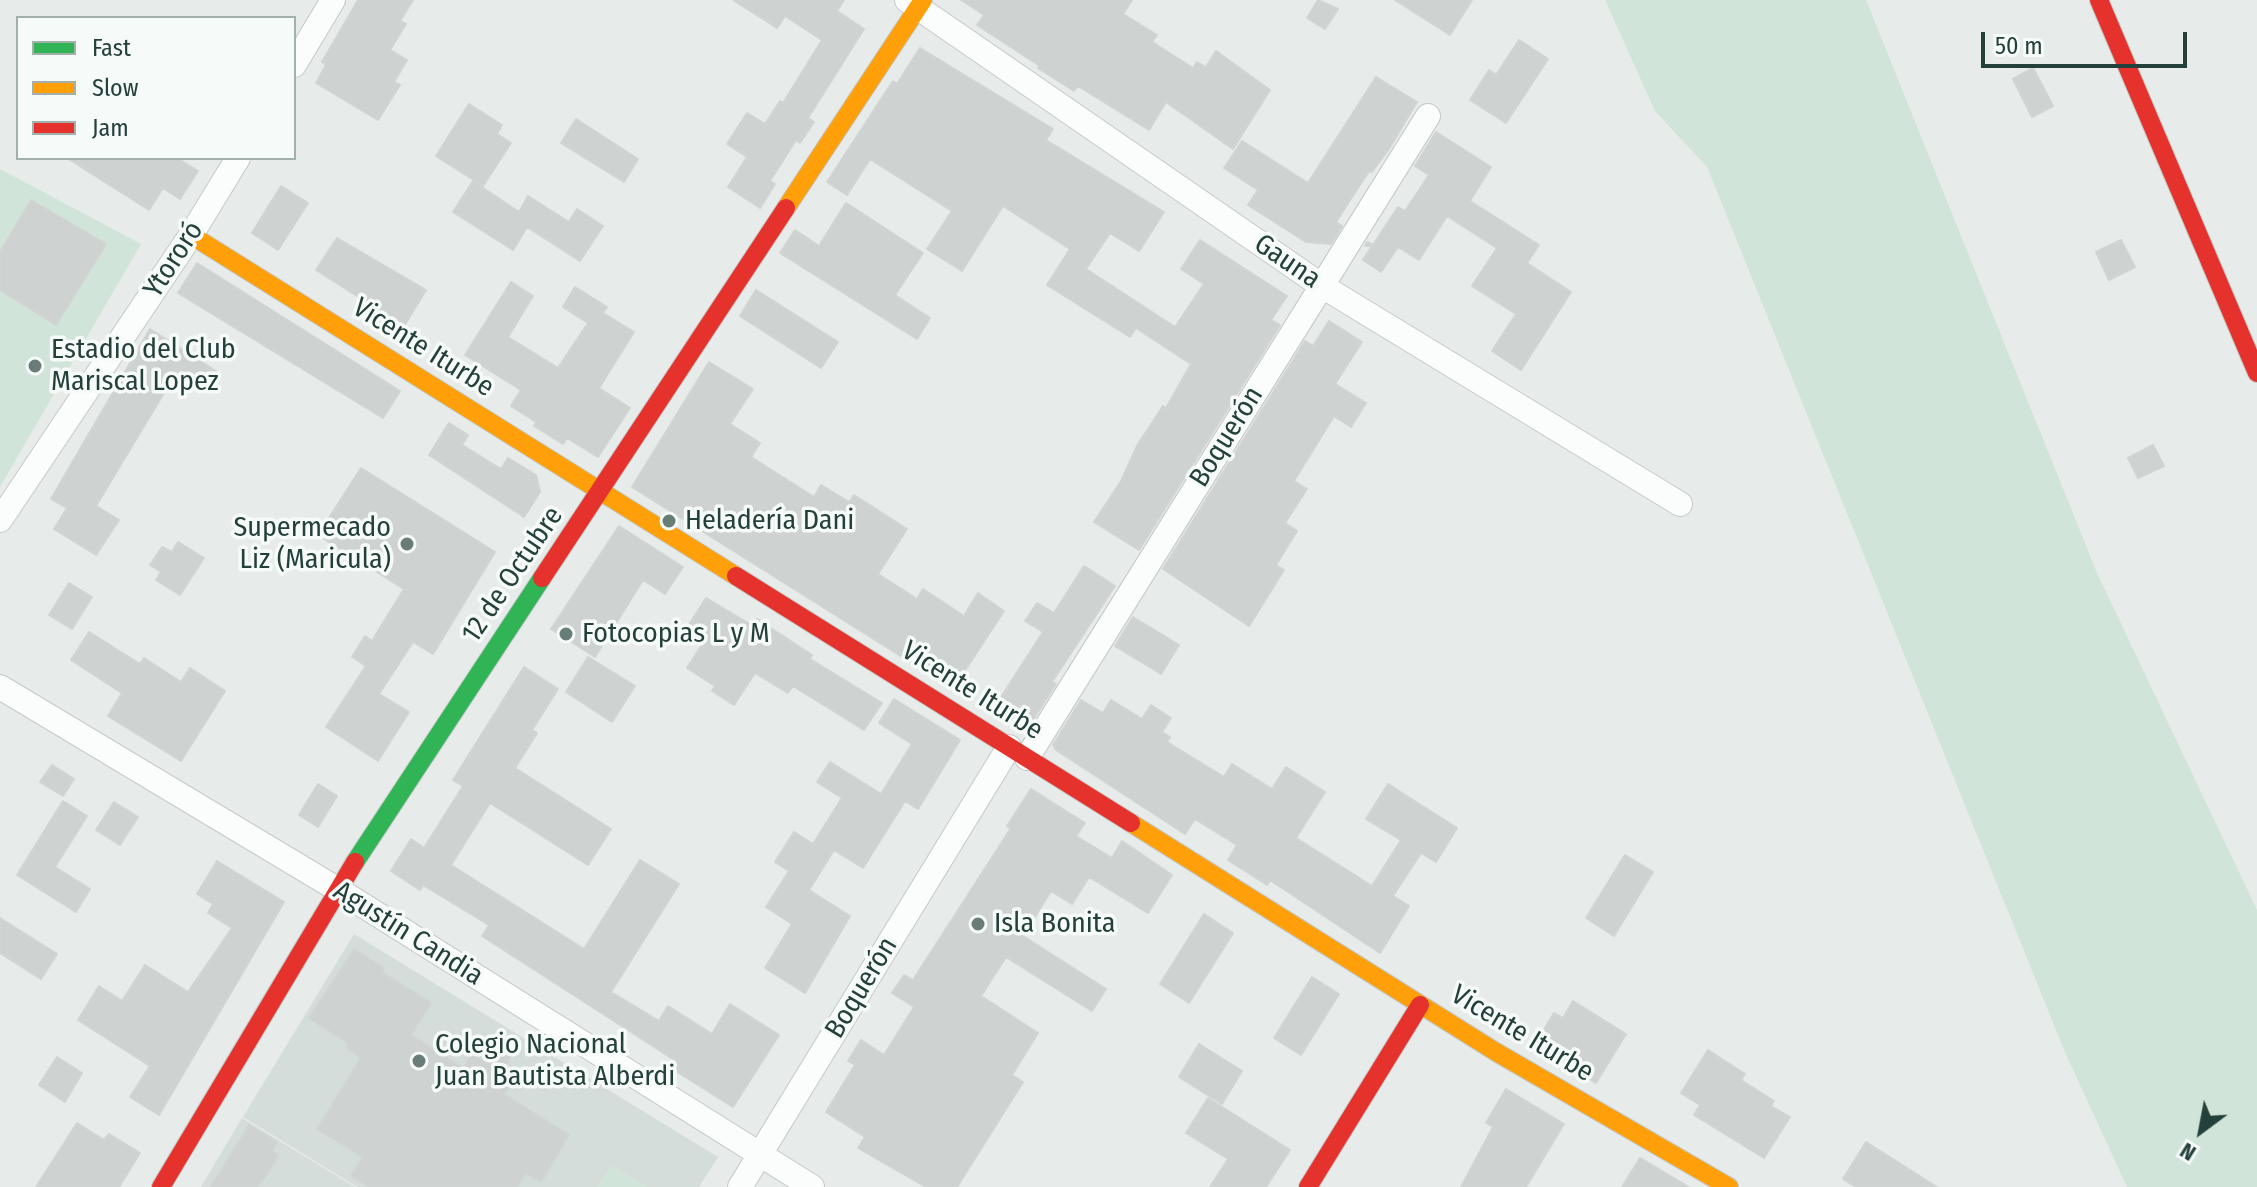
<!DOCTYPE html>
<meta charset="utf-8">
<style>
body{margin:0}
#map{position:relative;width:2257px;height:1187px;overflow:hidden;background:#e7ecea;font-family:"Fira Sans Condensed",sans-serif}
canvas{display:block}
.legend{position:absolute;left:16px;top:16px;width:280px;height:144px;box-sizing:border-box;background:#f6faf8;border:2px solid #a2b0ac;margin:0;padding:10px 14px;list-style:none;font-size:24px;color:#24403b}
.legend li{display:flex;align-items:center;gap:16px;height:40px}
.legend b{width:40px;border:2px solid #a2b0ac}
.north{position:absolute;left:2161px;top:1091px;width:80px;height:80px;-webkit-text-stroke:6px #f6faf8;paint-order:stroke;rotate:212deg;font-size:22px;font-weight:700;line-height:32px;text-align:center;color:#24403b}
.north::after{content:'';display:block;margin:auto;width:28px;height:36px;background:#24403b;clip-path:polygon(50% 0,100% 100%,50% 72%,0 100%)}
.scale{position:absolute;left:1981px;top:32px;width:206px;height:36px;box-sizing:border-box;border:4px solid #24403b;border-top:0;padding-left:10px;font-size:24px;line-height:28px;white-space:nowrap;color:#24403b;-webkit-text-stroke:6px #f6faf8;paint-order:stroke}
</style>
<div id="map">
<canvas width="2257" height="1187"></canvas>
<ul class="legend">
<li><b style="height:10px;background:#30b455"></b>Fast</li>
<li><b style="height:10px;background:#ff9f0a"></b>Slow</li>
<li><b style="height:10px;background:#e5322d"></b>Jam</li>
</ul>
<div class="north">N</div>
<div class="scale">50 m</div>
</div>
<script>
const g = document.querySelector('canvas').getContext('2d');
g.lineJoin = 'round';
function fill(path, color) {
  g.fillStyle = color;
  g.fill(path, 'evenodd');
}
function poly(rows) {
  const path = new Path2D();
  for (const r of rows) {
    path.moveTo(r[0], r[1]);
    for (let i = 2; i < r.length; i += 2) path.lineTo(r[i], r[i + 1]);
  }
  return path;
}
function trace(path, color, width, dash) {
  g.strokeStyle = color;
  g.lineWidth = width;
  g.lineCap = dash ? 'butt' : 'round';
  g.setLineDash(dash || []);
  g.stroke(path);
}
function drawText(font, color, halo, rows, align = 'center') {
  g.font = font + ' "Fira Sans Condensed",sans-serif';
  g.lineWidth = 7;
  g.setLineDash([]);
  g.textBaseline = 'middle';
  g.strokeStyle = halo;
  g.fillStyle = color;
  for (const [text, x, y, turn = 0] of rows) {
    g.save();
    g.translate(x, y);
    g.rotate((+turn || 0) * Math.PI / 180);
    g.textAlign = isNaN(turn) ? turn : align;
    if (halo) g.strokeText(text, 0, 0);
    g.fillText(text, 0, 0);
    g.restore();
  }
}
const built = poly([
 [354,934,718,1157,699,1187,357,1187,243,1117],
 [242,1118,355,1187,201,1187]
]);
const green = poly([
 [1605,0,1866,0,2097,573,2257,910,2257,1187,2127,1187,2064,1050,1707,167,1655,111],
 [0,169,141,244,0,487],
 [611,1165,648,1187,598,1187]
]);
const building = poly([
 [358,0,413,0,400,21,406,24,390,50,407,60,394,82,400,85,378,120,316,83,326,65,322,62,358,0],
 [733,0,844,0,837,11,864,29,808,118,814,122,800,143,796,140,770,181,775,184,760,208,728,187,747,157,727,144,747,113,765,124,780,101,783,103,822,40,785,16,777,28,733,0],
 [961,0,1132,0,1123,14,1157,35,1152,42,1193,68,1197,62,1206,67,1216,51,1270,90,1233,149,1166,102,1149,130,1078,86,1074,91,1038,68,1040,66,977,25,984,15,961,0],
 [1318,0,1338,9,1325,29,1307,18,1318,0],
 [1395,0,1472,0,1450,35,1395,0],
 [1519,40,1548,59,1506,123,1470,100,1489,70,1496,75,1519,40],
 [920,48,1053,129,1046,140,1164,212,1139,251,1110,233,1086,269,1175,327,1204,284,1181,269,1200,240,1287,296,1271,320,1280,325,1139,550,1094,522,1121,481,1138,444,1163,406,1166,408,1191,364,1136,328,1130,337,1047,285,1070,249,1003,206,962,271,927,249,952,211,870,159,847,195,827,182,893,81,897,84,920,48],
 [2033,68,2053,106,2032,117,2013,79,2033,68],
 [1376,77,1417,102,1389,149,1372,172,1369,171,1336,222,1342,226,1331,244,1306,242,1248,205,1258,190,1224,168,1242,141,1308,183,1376,77],
 [469,104,502,125,497,134,511,143,483,186,436,156,469,104],
 [576,119,638,159,624,182,561,143,576,119],
 [1436,132,1491,167,1470,201,1539,245,1527,263,1571,292,1521,370,1492,351,1516,314,1472,286,1497,248,1447,216,1419,260,1398,247,1381,272,1363,260,1372,246,1365,246,1367,242,1373,245,1398,207,1405,211,1429,175,1415,166,1436,132],
 [67,158,177,158,198,171,180,199,163,188,149,210,67,158],
 [473,181,519,212,528,196,569,222,577,209,603,226,580,261,527,227,513,250,453,212,473,181],
 [281,186,308,203,278,250,252,233,281,186],
 [31,200,106,244,56,325,0,290,0,252,31,200],
 [846,203,923,253,895,295,930,318,917,339,780,253,795,230,819,246,846,203],
 [337,238,426,290,404,326,316,270,337,238],
 [2121,240,2135,267,2109,280,2096,252,2121,240],
 [197,263,400,391,383,418,178,293,197,263],
 [511,282,533,296,508,337,558,368,588,323,563,307,575,287,607,307,603,313,634,332,599,388,630,408,598,457,567,438,563,444,534,426,536,422,511,406,521,390,465,355,511,282],
 [756,290,838,342,821,368,740,316,756,290],
 [1329,321,1362,342,1335,384,1366,403,1351,427,1334,416,1294,481,1307,489,1285,523,1297,531,1276,565,1284,570,1249,626,1163,569,1305,341,1313,346,1329,321],
 [150,329,216,371,204,390,176,373,96,506,119,520,96,555,54,529,67,508,51,499,150,329],
 [709,362,753,389,730,424,760,443,751,457,814,497,821,485,849,502,854,495,907,529,878,574,917,599,923,589,964,616,978,593,1004,611,953,689,632,487,709,362],
 [449,423,468,435,462,445,501,469,508,458,536,475,540,492,524,517,429,455,449,423],
 [2153,445,2164,466,2138,478,2128,458,2153,445],
 [361,468,495,552,433,654,413,642,379,694,409,712,378,761,326,727,366,666,352,657,365,636,372,641,404,589,318,535,361,468],
 [619,526,683,567,665,594,643,580,595,657,551,629,619,526],
 [178,542,204,558,180,595,156,580,161,572,150,565,162,547,172,552,178,542],
 [1084,566,1115,586,1052,682,1056,684,1027,729,994,708,1043,632,1025,621,1037,603,1054,613,1084,566],
 [69,583,92,597,72,629,49,615,69,583],
 [706,598,753,626,757,619,812,655,810,659,882,703,864,730,793,686,788,693,755,673,734,705,712,691,715,686,687,668,703,643,685,631,706,598],
 [1133,617,1179,645,1161,674,1115,646,1133,617],
 [89,632,140,664,144,658,181,682,190,668,225,691,181,761,108,716,122,693,71,660,89,632],
 [588,657,635,686,612,722,566,692,588,657],
 [524,667,558,689,532,730,537,733,515,768,611,829,588,865,490,803,451,865,584,949,640,860,679,884,611,992,659,1021,668,1006,712,1034,730,1004,779,1035,733,1107,671,1068,676,1061,482,936,489,925,423,885,420,890,391,871,411,839,424,848,463,786,453,780,524,667],
 [894,699,960,740,918,809,905,801,863,868,834,850,809,890,850,916,805,993,765,968,792,924,766,907,789,871,775,862,794,832,813,844,842,798,817,782,830,762,881,794,912,744,879,723,894,699],
 [1081,700,1103,713,1111,700,1142,719,1151,705,1171,718,1162,732,1170,737,1167,742,1224,777,1232,764,1272,789,1286,767,1325,792,1296,838,1372,886,1401,840,1366,819,1388,784,1457,828,1436,862,1421,853,1393,896,1409,906,1380,953,1270,880,1267,885,1228,860,1237,845,1195,819,1185,834,1056,750,1053,745,1081,700],
 [52,765,74,779,63,796,40,782,52,765],
 [318,784,337,796,318,827,299,815,318,784],
 [1031,789,1085,823,1076,836,1112,858,1122,841,1172,875,1148,913,1089,877,1072,904,1051,891,1023,936,1106,989,1092,1011,1006,957,981,996,1038,1033,1012,1075,1023,1082,957,1187,926,1187,858,1148,865,1137,826,1112,855,1065,848,1061,861,1040,884,1055,914,1007,892,993,904,975,913,980,1011,828,1007,826,1031,789],
 [63,801,87,816,55,867,90,889,76,912,17,875,63,801],
 [114,802,138,817,120,845,96,830,114,802],
 [1625,855,1653,872,1614,936,1586,918,1625,855],
 [217,861,284,902,159,1115,130,1097,150,1066,78,1020,99,986,122,1001,145,965,188,992,232,928,208,913,213,904,197,894,217,861],
 [1204,914,1233,933,1189,1003,1160,984,1204,914],
 [0,918,57,954,41,979,0,953,0,918],
 [354,949,384,968,382,972,431,1003,411,1035,463,1068,472,1054,483,1061,493,1045,511,1056,503,1070,515,1077,504,1094,569,1135,541,1182,526,1173,517,1187,370,1187,351,1176,363,1157,317,1129,361,1058,346,1047,348,1043,309,1018,354,949],
 [1312,977,1339,994,1301,1055,1274,1038,1312,977],
 [1573,1001,1626,1034,1596,1083,1535,1045,1554,1013,1563,1018,1573,1001],
 [1199,1044,1242,1071,1222,1104,1179,1077,1199,1044],
 [1708,1050,1745,1074,1741,1080,1774,1101,1771,1106,1790,1117,1764,1158,1694,1115,1700,1105,1681,1093,1708,1050],
 [57,1057,82,1073,65,1102,39,1085,57,1057],
 [1506,1089,1564,1124,1526,1187,1461,1187,1493,1127,1486,1123,1506,1089],
 [1208,1098,1290,1150,1266,1187,1210,1187,1228,1159,1186,1133,1208,1098],
 [77,1123,104,1140,109,1134,140,1153,119,1187,36,1187,77,1123],
 [249,1125,277,1142,272,1151,278,1155,265,1177,257,1187,211,1187,249,1125],
 [1866,1142,1937,1187,1856,1187,1843,1179,1866,1142],
 [1640,1158,1689,1187,1622,1187,1640,1158]
]);
const street = poly([
 [907,0,1322,286,1680,504],
 [294,65,333,0],
 [0,520,191,235,238,158],
 [0,687,337,889,812,1187],
 [1027,758,1428,116],
 [740,1187,1009,747]
]);
const fast = poly([
 [355,862,542,578]
]);
const slow = poly([
 [786,208,923,0],
 [191,235,736,576],
 [1131,823,1496,1052,1729,1187]
]);
const jam = poly([
 [2099,0,2257,373],
 [736,576,1131,823],
 [542,578,786,208],
 [161,1187,355,862],
 [1308,1187,1420,1005]
]);
const markers = [
 [35,366,8,"#687c78"],
 [669,521,8,"#687c78"],
 [407,544,8,"#687c78"],
 [566,634,8,"#687c78"],
 [978,924,8,"#687c78"],
 [419,1061,8,"#687c78"]
];
const streetNames = [
 ["Ytororó",174,260,-57],
 ["Gauna",1287,262,34],
 ["Vicente Iturbe",423,348,32],
 ["Boquerón",1227,437,-58],
 ["12 de Octubre",513,575,-56],
 ["Vicente Iturbe",972,691,32],
 ["Agustín Candia",408,934,32],
 ["Boquerón",862,988,-59],
 ["Vicente Iturbe",1522,1034,31]
];
const poiNames = [
 ["Estadio del Club",51,350],
 ["Mariscal Lopez",51,382],
 ["Heladería Dani",685,521],
 ["Supermecado",391,528,"right"],
 ["Liz (Maricula)",391,560,"right"],
 ["Fotocopias L y M",582,634],
 ["Isla Bonita",994,924],
 ["Colegio Nacional",435,1045],
 ["Juan Bautista Alberdi",435,1077]
];
fill(built, '#d5ddda');
fill(green, '#d1e4d9');
fill(building, '#ced3d1');
trace(building, '#d0d5d3', 2);
trace(street, '#c4c9c7', 26);
trace(fast, '#c2c9c7', 20);
trace(slow, '#c2c9c7', 20);
trace(jam, '#c2c9c7', 20);
trace(street, '#fbfcfc', 24);
trace(fast, '#30b455', 18);
trace(slow, '#ff9f0a', 18);
trace(jam, '#e5322d', 18);
for (const [x, y, r, color] of markers) {
  const dot = new Path2D();
  dot.arc(x, y, r, 0, 2 * Math.PI);
  g.fillStyle = color;
  g.fill(dot);
  trace(dot, '#f6faf8', 3);
}
drawText('28px', '#24403b', '#f6faf8', streetNames);
drawText('28px', '#24403b', '#f6faf8', poiNames, 'left');
</script>
